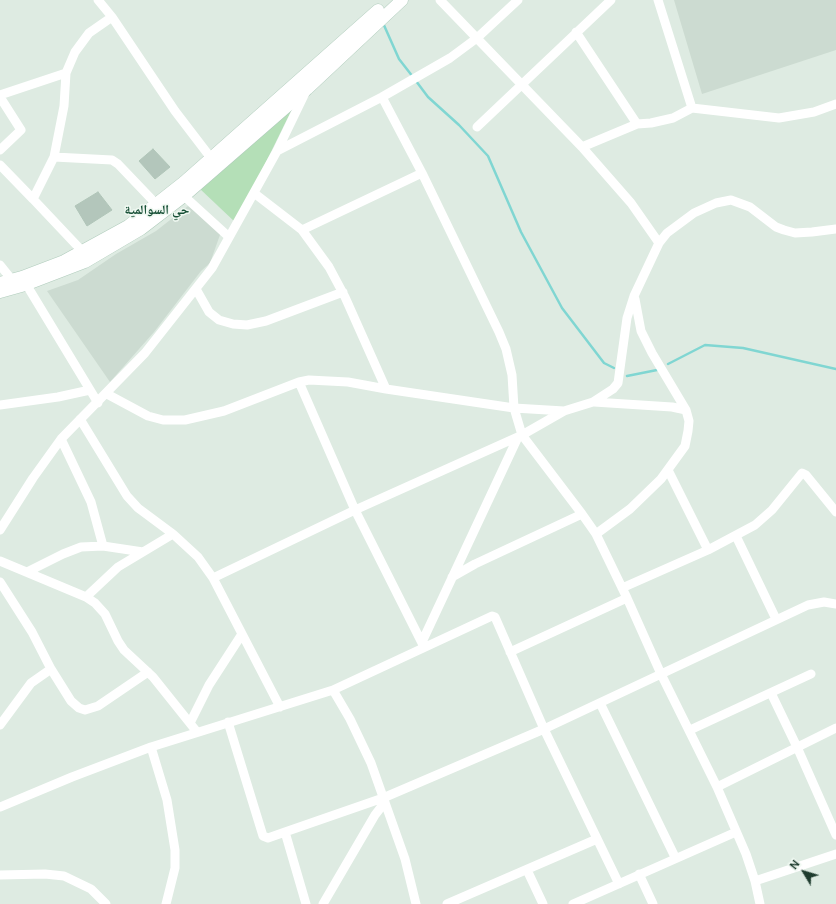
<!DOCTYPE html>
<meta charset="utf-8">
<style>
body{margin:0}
#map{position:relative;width:836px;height:904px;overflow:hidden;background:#deebe2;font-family:"DM Sans",sans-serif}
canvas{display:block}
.north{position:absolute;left:784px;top:852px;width:40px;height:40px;-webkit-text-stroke:3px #eff8f1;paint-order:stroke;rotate:308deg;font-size:11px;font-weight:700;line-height:16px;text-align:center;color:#1e3c2e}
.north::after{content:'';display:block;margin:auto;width:14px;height:18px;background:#1e3c2e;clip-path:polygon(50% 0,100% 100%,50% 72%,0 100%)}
</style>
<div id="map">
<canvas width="836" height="904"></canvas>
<div class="north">N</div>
</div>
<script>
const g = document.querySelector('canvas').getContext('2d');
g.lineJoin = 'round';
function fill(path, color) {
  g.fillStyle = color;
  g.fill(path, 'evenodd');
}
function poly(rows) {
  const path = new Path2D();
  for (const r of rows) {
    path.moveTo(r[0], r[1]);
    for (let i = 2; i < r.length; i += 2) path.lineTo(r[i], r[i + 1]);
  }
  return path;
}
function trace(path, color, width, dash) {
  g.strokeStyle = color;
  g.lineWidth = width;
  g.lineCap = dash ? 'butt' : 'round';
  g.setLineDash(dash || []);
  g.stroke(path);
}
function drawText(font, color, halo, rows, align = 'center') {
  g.font = font + ' "DM Sans","Noto Naskh Arabic",sans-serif';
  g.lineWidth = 3;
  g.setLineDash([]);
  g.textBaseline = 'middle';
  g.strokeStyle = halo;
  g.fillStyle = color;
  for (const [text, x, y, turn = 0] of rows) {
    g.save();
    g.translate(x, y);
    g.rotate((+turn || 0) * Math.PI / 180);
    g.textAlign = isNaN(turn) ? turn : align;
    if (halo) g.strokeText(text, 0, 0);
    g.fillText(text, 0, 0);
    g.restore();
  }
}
const built = poly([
 [674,0,836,0,836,50,702,94],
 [188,206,221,232,210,263,201,271,154,332,110,382,47,291,78,280,116,254,156,231]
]);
const green = poly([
 [296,101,236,223,199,188]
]);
const stream = poly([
 [383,23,399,59,413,77],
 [416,81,428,97,459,125,488,156,521,232,562,308,604,363,614,368],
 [668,364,705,345,743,348,836,369],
 [627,376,657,370]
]);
const building = poly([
 [153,149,170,167,155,179,139,161,153,149],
 [98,192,112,210,87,226,75,206,98,192]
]);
const street = poly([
 [658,0,692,108,779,118,814,112,836,104],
 [112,17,175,111,214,162],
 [576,32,637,124],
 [0,95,66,73],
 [0,97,21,130,0,150],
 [382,97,422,173,499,332,506,349,512,375,514,408,522,435,582,514,596,534,627,598,661,674,717,787,746,854,755,881,760,904],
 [477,127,611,0],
 [582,147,637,124,651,123,673,118,692,108],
 [277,151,382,97,450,58,477,38,518,0],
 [54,157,112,160,118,164,160,208],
 [0,165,33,199],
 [254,193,302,230,422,173],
 [184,196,229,237],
 [302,230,329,267,345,297,386,389,514,408,564,411],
 [659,243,667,233,694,213,716,203,731,200,750,207,776,227,784,230,795,233,812,232,836,229],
 [83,252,33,199,54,157,64,106,66,73,75,52,89,33,112,17,98,0],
 [0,265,12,280],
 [23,279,98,403],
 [196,289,209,312,219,320,233,324,247,325,266,321,343,292],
 [299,382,355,510,424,647],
 [107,394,148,416,163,420,185,420,224,411,299,382,309,380,348,382,386,389],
 [594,402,672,407,686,410],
 [0,405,58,397,90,390],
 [80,419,127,496,138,508,173,534,198,557,213,578,280,707],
 [61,439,91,502,103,546],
 [668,470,708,550],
 [0,530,33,478,61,439,145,353,212,268,277,151,306,91],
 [596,534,630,509,661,479,685,446,688,431,689,421,686,410,652,353,641,331,635,299],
 [736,536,776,619],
 [0,561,86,597,95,603,105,614,118,641,124,650,153,677,197,732],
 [27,572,63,554,81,547,103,546,143,552],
 [452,577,475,564,582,514],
 [213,578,355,510,522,435,564,411,593,402,613,389,618,383,627,318,634,296,659,243,631,203,582,147,440,0],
 [0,582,32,632,51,669],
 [622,588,708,550,755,525,772,510,802,473,806,475,836,512],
 [86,597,118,567,173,534],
 [422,642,518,437],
 [510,652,627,598],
 [333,690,350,719,371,763,405,859,416,904],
 [771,693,797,747,836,835],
 [600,703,675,857],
 [228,722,263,836,268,838,285,832],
 [190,723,209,685,242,634],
 [0,725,31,683,51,669,71,701,79,708,85,710,98,706,148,672],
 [690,730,811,674],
 [151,747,167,800,175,850,175,868,166,904],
 [717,787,836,728],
 [0,807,72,777,151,747,333,690,492,616,495,617,544,729,619,884],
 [527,870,543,904],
 [639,874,653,904],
 [0,875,45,874,64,876,91,889,106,904],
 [755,881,836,854],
 [306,904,285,832,383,798,544,729,808,605,824,602,836,604],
 [323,904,375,815,385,802],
 [447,904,597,839],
 [573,904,736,832]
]);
const secondary = poly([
 [0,283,22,277,64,261,128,226,184,182,378,10],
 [0,292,25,285,85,262,141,229,184,196,307,89,402,0]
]);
const neighbourhoodNames = [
 ["حي السوالمية",157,211]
];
fill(built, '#ccdbd1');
fill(green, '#b4dfb7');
trace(stream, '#80d6d2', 2.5);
fill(building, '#b3c6bb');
trace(building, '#b0c5b8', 1);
trace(secondary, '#b0ccbc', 13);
trace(street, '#fff', 9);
trace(secondary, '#fff', 12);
drawText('bold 13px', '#185037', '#eff8f1', neighbourhoodNames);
</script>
